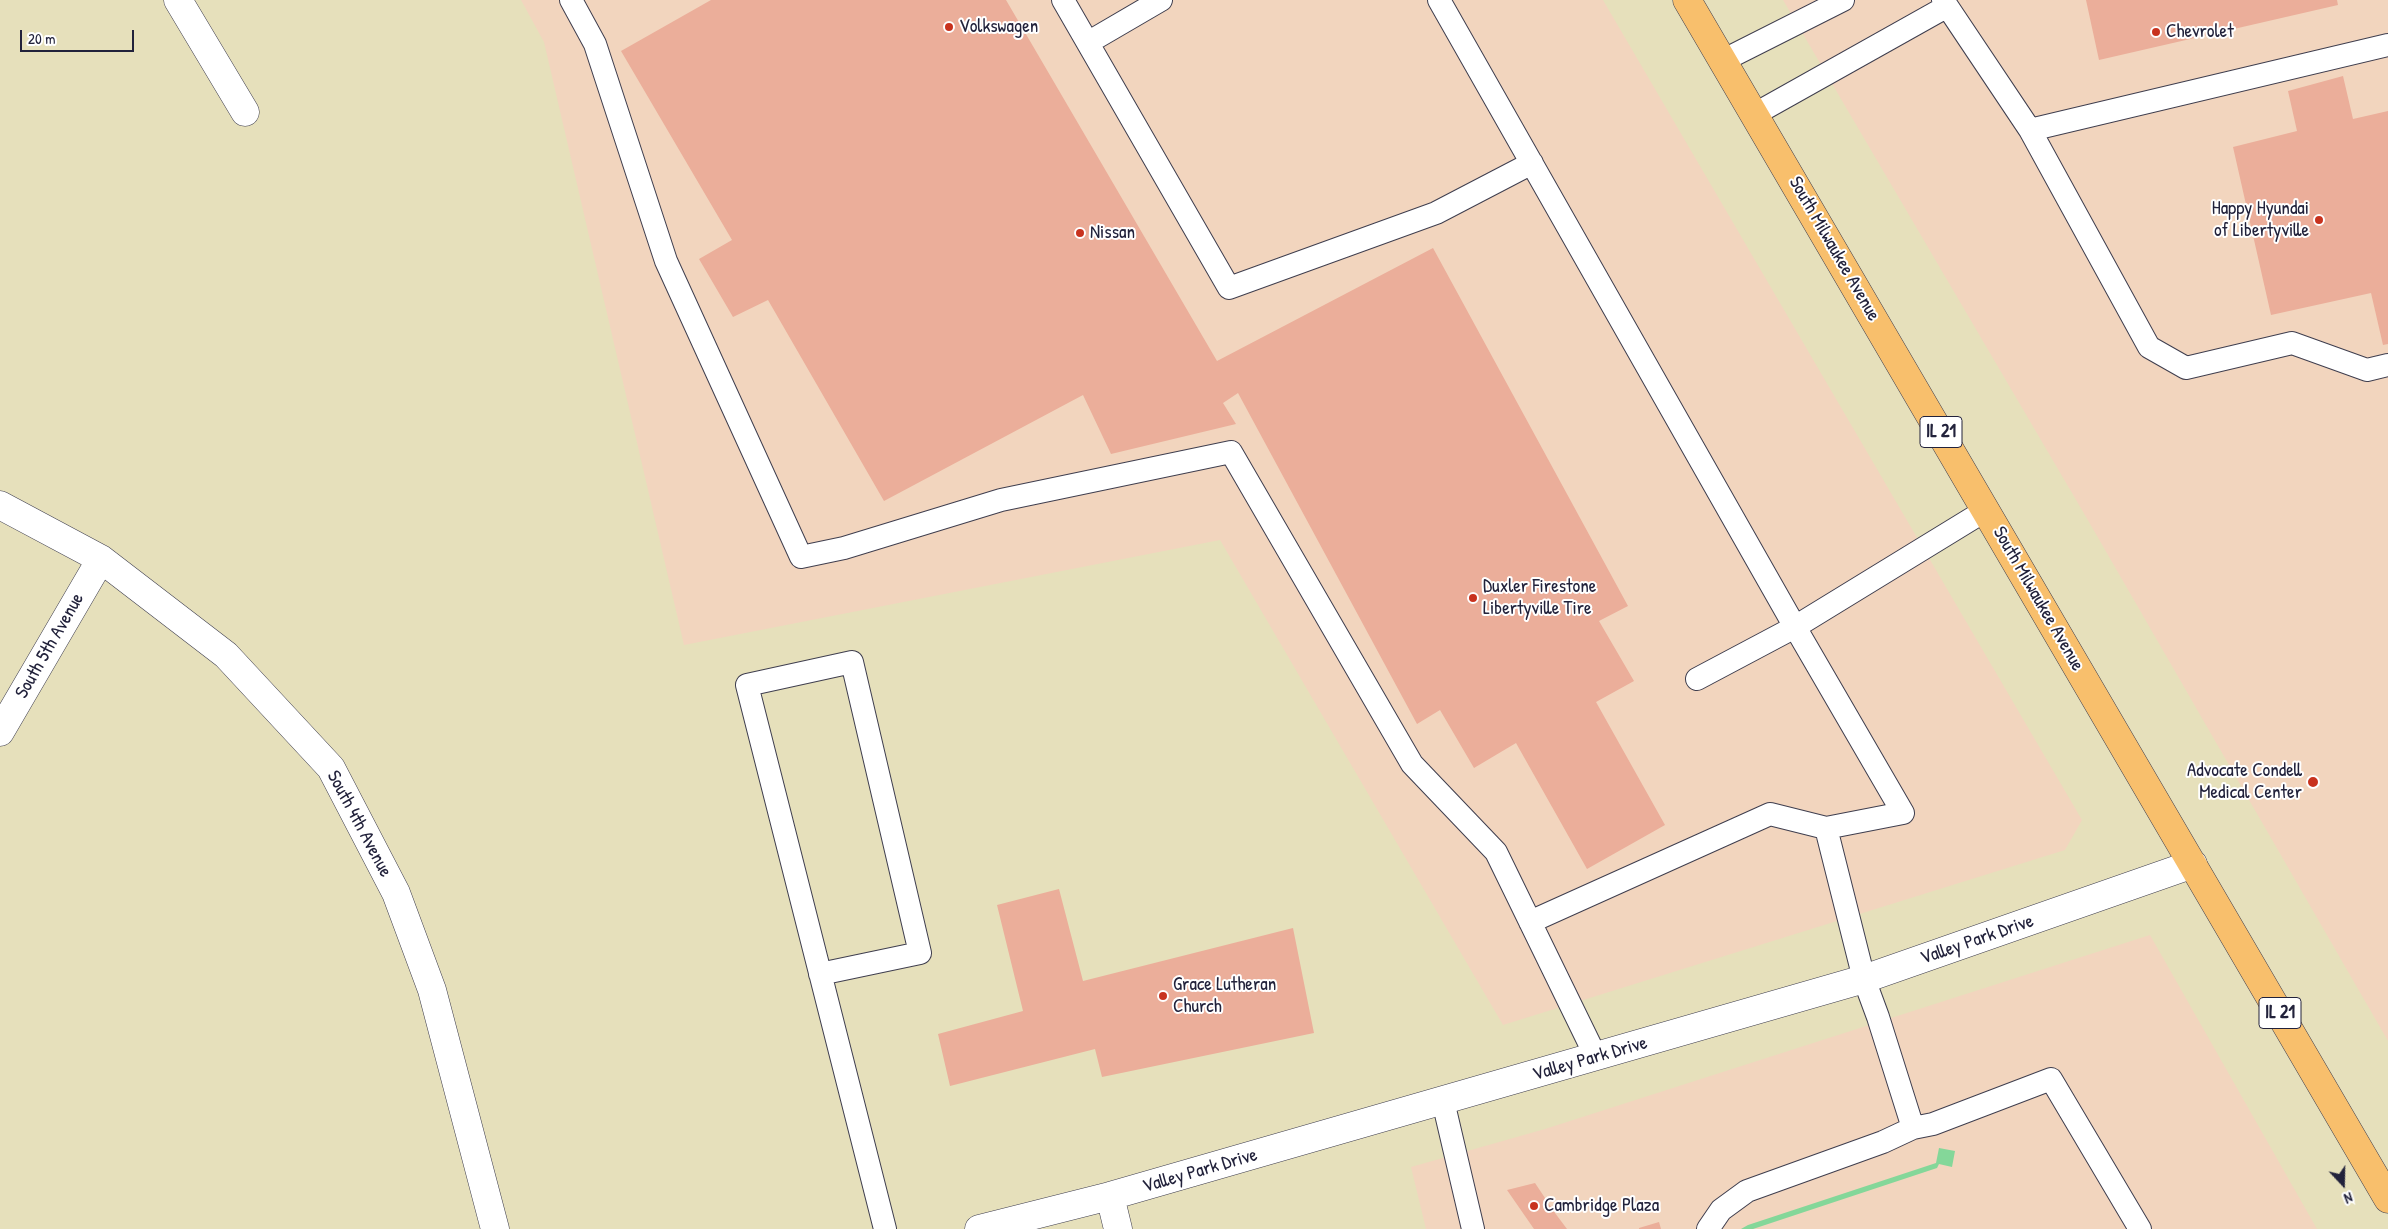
<!DOCTYPE html>
<style>
body{margin:0}
#map{position:relative;width:2388px;height:1229px;overflow:hidden;background:#e6e0bb;font-family:"Patrick Hand",sans-serif}
canvas{display:block}
.north{position:absolute;left:2318px;top:1159px;width:50px;height:50px;-webkit-text-stroke:4px #fff;paint-order:stroke;rotate:159deg;font-size:14px;font-weight:700;line-height:20px;text-align:center;color:#22223b}
.north::after{content:'';display:block;margin:auto;width:18px;height:22px;background:#22223b;clip-path:polygon(50% 0,100% 100%,50% 72%,0 100%)}
.scale{position:absolute;left:20px;top:30px;width:114px;height:22px;box-sizing:border-box;border:2px solid #22223b;border-top:0;padding-left:6px;font-size:15px;line-height:18px;white-space:nowrap;color:#22223b;-webkit-text-stroke:4px #fff;paint-order:stroke}
</style>
<div id="map">
<canvas width="2388" height="1229"></canvas>
<div class="north">N</div>
<div class="scale">20 m</div>
</div>
<script>
const g = document.querySelector('canvas').getContext('2d');
g.lineJoin = 'round';
function fill(path, color) {
  g.fillStyle = color;
  g.fill(path, 'evenodd');
}
function poly(rows) {
  const path = new Path2D();
  for (const r of rows) {
    path.moveTo(r[0], r[1]);
    for (let i = 2; i < r.length; i += 2) path.lineTo(r[i], r[i + 1]);
  }
  return path;
}
function trace(path, color, width, dash) {
  g.strokeStyle = color;
  g.lineWidth = width;
  g.lineCap = dash ? 'butt' : 'round';
  g.setLineDash(dash || []);
  g.stroke(path);
}
function drawText(font, color, halo, rows, align = 'center') {
  g.font = font + ' "Patrick Hand",sans-serif';
  g.lineWidth = 4;
  g.setLineDash([]);
  g.textBaseline = 'middle';
  g.strokeStyle = halo;
  g.fillStyle = color;
  for (const [text, x, y, turn = 0] of rows) {
    g.save();
    g.translate(x, y);
    g.rotate((+turn || 0) * Math.PI / 180);
    g.textAlign = isNaN(turn) ? turn : align;
    if (halo) g.strokeText(text, 0, 0);
    g.fillText(text, 0, 0);
    g.restore();
  }
}
const built = poly([
 [521,0,1603,0,2082,820,2065,850,1503,1025,1220,540,684,645,544,42],
 [1783,0,2388,0,2388,1041,2089,522],
 [2150,935,2317,1229,1426,1229,1411,1167,1545,1129]
]);
const green = poly([
 [1939,1148,1955,1151,1952,1167,1939,1164,1937,1168,1753,1229,1741,1229,1748,1225,1936,1163]
]);
const building = poly([
 [711,0,1006,0,1217,361,1433,248,1628,606,1599,621,1634,681,1596,702,1665,825,1587,869,1516,743,1474,768,1440,710,1417,724,1238,393,1223,403,1236,424,1111,454,1083,395,884,501,768,300,733,317,699,259,732,240,621,51],
 [2086,0,2337,0,2338,5,2099,60],
 [2343,76,2353,119,2388,111,2388,344,2383,345,2371,293,2271,315,2233,147,2297,131,2288,91],
 [1059,889,1083,981,1293,928,1314,1033,1102,1077,1095,1049,950,1086,938,1034,1023,1011,997,905],
 [1535,1183,1555,1213,1567,1229,1534,1229,1507,1190],
 [1659,1222,1661,1229,1639,1229,1639,1228]
]);
const service = poly([
 [571,0,595,44,666,261,801,557,844,548,1001,500,1231,452,1412,764,1496,852,1596,1057],
 [1063,0,1229,288,1436,213,1532,163],
 [1439,0,1795,627,1903,813,1826,828,1864,979,1878,1017,1913,1128,1883,1142,1747,1191,1721,1210,1708,1229],
 [1943,0,2030,130,2388,45],
 [1089,42,1161,0],
 [1722,61,1843,0],
 [1755,114,1946,7],
 [2030,130,2149,347,2186,368,2292,343,2367,370,2388,365],
 [1697,679,1795,627,1986,510],
 [1530,922,1770,814,1826,828],
 [820,974,920,953,852,662,747,685,885,1229],
 [1443,1101,1473,1229],
 [1913,1128,1933,1124,2051,1079,2140,1229]
]);
const minor = poly([
 [178,0,245,112],
 [0,505,101,559,226,655,331,768,396,893,432,990,495,1229],
 [0,732,101,559],
 [1110,1196,1118,1229],
 [979,1229,1110,1196,1864,979,2193,864]
]);
const primary = poly([
 [1687,0,2388,1199]
]);
const markers = [
 [949,27,5,"#c8321e"],
 [2156,32,5,"#c8321e"],
 [2319,220,5,"#c8321e"],
 [1080,233,5,"#c8321e"],
 [1473,598,5,"#c8321e"],
 [2313,782,6,"#c8321e"],
 [1163,996,5,"#c8321e"],
 [1534,1206,5,"#c8321e"]
];
const shields = [
 [1941,432,42],
 [2280,1013,42]
];
const shieldNames = [
 ["IL 21",1941,432],
 ["IL 21",2280,1013]
];
const poiNames = [
 ["Volkswagen",959,27],
 ["Chevrolet",2166,32],
 ["Happy Hyundai",2309,209,"right"],
 ["of Libertyville",2309,231,"right"],
 ["Nissan",1090,233],
 ["Duxler Firestone",1483,587],
 ["Libertyville Tire",1483,609],
 ["Advocate Condell",2302,771,"right"],
 ["Medical Center",2302,793,"right"],
 ["Grace Lutheran",1173,985],
 ["Church",1173,1007],
 ["Cambridge Plaza",1544,1206]
];
const streetNames = [
 ["South Milwaukee Avenue",1834,249,60],
 ["South Milwaukee Avenue",2038,599,60],
 ["South 5th Avenue",50,646,-60],
 ["South 4th Avenue",359,824,62],
 ["Valley Park Drive",1977,940,-19],
 ["Valley Park Drive",1590,1059,-16],
 ["Valley Park Drive",1200,1171,-16]
];
fill(built, '#f2d5be');
fill(green, '#84d799');
fill(building, '#ebae9a');
trace(service, '#3f3e4e', 24);
trace(minor, '#3f3e4e', 29);
trace(primary, '#3f3e4e', 29);
trace(service, '#fff', 22);
trace(minor, '#fff', 28);
trace(primary, '#f8bf6c', 28);
for (const [x, y, r, color] of markers) {
  const dot = new Path2D();
  dot.arc(x, y, r, 0, 2 * Math.PI);
  g.fillStyle = color;
  g.fill(dot);
  trace(dot, '#fff', 2);
}
for (const [x, y, w] of shields) {
  const box = new Path2D();
  box.roundRect(x - w / 2, y - 15.5, w, 31, 4);
  g.fillStyle = '#fff';
  g.fill(box);
  trace(box, '#22223b', 1);
}
drawText('bold 18px', '#22223b', null, shieldNames);
drawText('19px', '#22223b', '#fff', poiNames, 'left');
drawText('19px', '#22223b', '#fff', streetNames);
</script>
